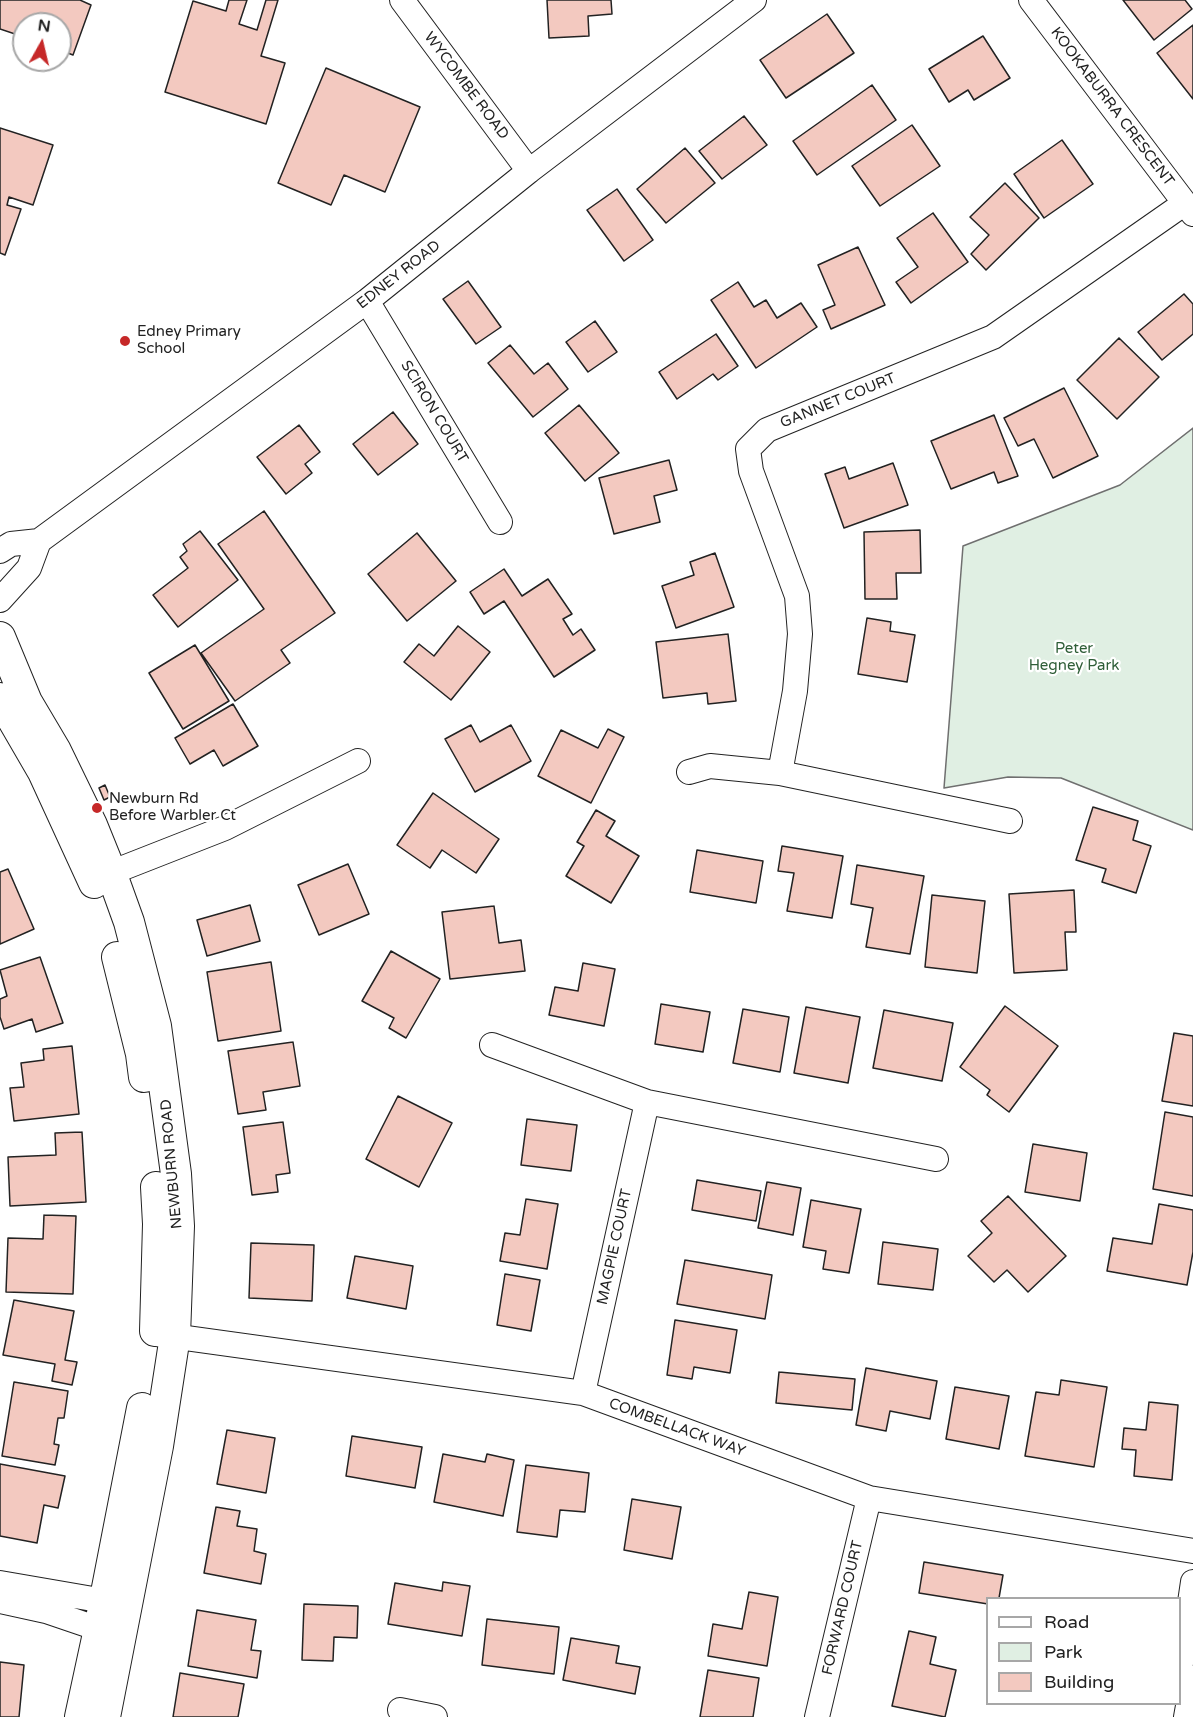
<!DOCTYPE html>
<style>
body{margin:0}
#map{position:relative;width:1193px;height:1717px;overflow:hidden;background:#fff;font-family:"Varela Round",sans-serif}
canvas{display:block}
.legend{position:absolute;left:986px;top:1597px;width:195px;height:108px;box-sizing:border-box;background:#fff;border:2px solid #a7a7a7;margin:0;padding:8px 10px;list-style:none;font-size:18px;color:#222}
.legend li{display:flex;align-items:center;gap:12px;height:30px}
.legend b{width:30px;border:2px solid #a7a7a7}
.north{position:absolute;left:12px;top:12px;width:60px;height:60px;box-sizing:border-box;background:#fff;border:2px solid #a7a7a7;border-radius:50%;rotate:8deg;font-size:16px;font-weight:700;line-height:24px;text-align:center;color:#222}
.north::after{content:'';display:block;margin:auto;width:21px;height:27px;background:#c62828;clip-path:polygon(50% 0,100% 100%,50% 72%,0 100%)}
</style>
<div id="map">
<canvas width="1193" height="1717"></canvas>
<ul class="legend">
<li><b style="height:8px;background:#fff"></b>Road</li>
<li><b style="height:16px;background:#e0efe3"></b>Park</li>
<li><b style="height:16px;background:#f3c9c0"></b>Building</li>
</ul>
<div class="north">N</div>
</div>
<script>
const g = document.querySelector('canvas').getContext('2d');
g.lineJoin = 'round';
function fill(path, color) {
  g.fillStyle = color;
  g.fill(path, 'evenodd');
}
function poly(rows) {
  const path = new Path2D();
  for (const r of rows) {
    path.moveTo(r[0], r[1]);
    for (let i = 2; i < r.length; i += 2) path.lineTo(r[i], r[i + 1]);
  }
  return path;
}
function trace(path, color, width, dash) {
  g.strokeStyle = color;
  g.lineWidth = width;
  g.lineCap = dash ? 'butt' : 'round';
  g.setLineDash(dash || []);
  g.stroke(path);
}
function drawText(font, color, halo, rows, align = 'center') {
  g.font = font + ' "Varela Round",sans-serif';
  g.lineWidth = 4.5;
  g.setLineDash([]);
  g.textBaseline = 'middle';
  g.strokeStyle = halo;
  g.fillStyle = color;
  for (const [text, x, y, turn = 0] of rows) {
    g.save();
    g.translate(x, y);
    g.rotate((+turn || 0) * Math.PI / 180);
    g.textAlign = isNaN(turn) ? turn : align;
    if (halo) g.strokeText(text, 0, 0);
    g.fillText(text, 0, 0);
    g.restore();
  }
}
const green = poly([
 [1193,428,1193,830,1061,778,1008,777,944,788,963,546,1120,485,1193,428]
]);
const building = poly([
 [0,0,80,0,91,5,73,55,60,50,60,24,24,24,24,37,0,29,0,0],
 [229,0,247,0,239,24,257,30,266,0,278,0,261,56,285,63,266,124,165,92,193,1,226,11,229,0],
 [547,0,611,0,612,14,588,16,589,36,549,38,547,0],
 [1123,0,1185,0,1192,9,1154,40,1123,0],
 [827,14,854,53,786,98,760,60,827,14],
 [1193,25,1193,99,1157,53,1193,25],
 [983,36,1010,78,974,100,968,90,949,102,929,69,983,36],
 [326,68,420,107,385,192,344,175,331,205,278,183,326,68],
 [872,85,896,120,817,175,793,141,872,85],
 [744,116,767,145,722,179,699,151,744,116],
 [912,125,940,166,880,206,852,166,912,125],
 [0,128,53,145,33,205,9,197,7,205,21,209,5,255,0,253,0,128],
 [1062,140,1093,184,1044,218,1014,174,1062,140],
 [685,148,715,183,666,223,637,189,685,148],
 [1005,183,1039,218,986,270,971,254,989,235,970,217,1005,183],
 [617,189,653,240,624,261,587,210,617,189],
 [933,213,968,262,911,303,896,282,918,267,897,238,933,213],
 [858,247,885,305,831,329,823,310,835,305,818,265,858,247],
 [468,281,501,327,476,344,443,299,468,281],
 [738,282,754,307,766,300,777,318,801,303,817,327,756,368,711,300,738,282],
 [1184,294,1193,304,1193,334,1162,360,1138,332,1184,294],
 [595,321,617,352,588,372,566,342,595,321],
 [716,334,738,366,718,380,713,374,677,399,659,372,716,334],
 [1119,338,1159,377,1117,419,1077,380,1119,338],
 [510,345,534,374,548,363,568,389,533,417,488,363,510,345],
 [1064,388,1098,456,1053,478,1034,439,1018,446,1004,418,1064,388],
 [579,405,619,453,585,481,545,433,579,405],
 [393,412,418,444,378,475,353,444,393,412],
 [994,415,1018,476,998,483,994,472,951,489,931,441,994,415],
 [299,425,320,452,305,464,312,473,286,494,257,457,299,425],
 [669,460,677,490,654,496,660,522,614,534,599,478,669,460],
 [893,463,908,505,844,528,825,474,845,467,849,479,893,463],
 [264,511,335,613,281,650,290,663,235,701,201,653,264,609,218,544,264,511],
 [920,530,921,573,896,573,897,599,865,599,864,532,920,530],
 [200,531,238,580,178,627,153,595,188,568,180,557,187,551,183,544,200,531],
 [417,533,456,581,407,621,368,574,417,533],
 [715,553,734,607,676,628,662,586,694,575,690,562,715,553],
 [504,569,522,596,548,579,572,614,563,619,573,635,581,629,595,650,554,677,504,601,484,614,470,592,504,569],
 [867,618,891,622,890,631,915,635,907,682,858,674,867,618],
 [458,626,490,652,451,700,404,662,419,644,434,656,458,626],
 [728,634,736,701,708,704,707,693,663,698,656,642,728,634],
 [195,645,229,701,183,729,149,673,195,645],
 [233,704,258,746,223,766,214,750,190,764,175,738,233,704],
 [471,725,480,742,511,725,531,761,475,792,445,739,471,725],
 [608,729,624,737,591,803,538,776,561,730,598,748,608,729],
 [105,785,110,797,104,800,99,788,105,785],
 [433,793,499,839,476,873,442,850,430,868,397,845,433,793],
 [1093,807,1138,821,1133,840,1151,846,1136,893,1102,882,1106,869,1076,860,1093,807],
 [596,810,615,821,606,836,639,856,611,903,566,876,584,846,577,842,596,810],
 [782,846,843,856,832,918,787,911,794,873,778,871,782,846],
 [697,850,763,861,756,903,690,892,697,850],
 [348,864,369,914,319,935,298,885,348,864],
 [857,865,924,876,910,954,866,947,873,908,851,904,857,865],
 [8,869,34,929,0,944,0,872,8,869],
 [1074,890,1076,932,1065,932,1067,970,1014,973,1009,894,1074,890],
 [932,895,985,901,977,973,925,967,932,895],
 [250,905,260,941,207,956,197,920,250,905],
 [494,906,499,943,521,940,525,971,450,979,442,912,494,906],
 [391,951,440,979,406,1038,389,1028,394,1018,362,1001,391,951],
 [40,957,63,1023,36,1032,32,1019,4,1029,0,1017,0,999,7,996,0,970,40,957],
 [271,962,281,1031,218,1041,207,972,271,962],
 [583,963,615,969,604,1026,549,1015,555,987,578,991,583,963],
 [661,1004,710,1012,703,1052,655,1044,661,1004],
 [1005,1006,1058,1046,1009,1112,987,1095,990,1090,960,1067,1005,1006],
 [806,1007,860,1017,848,1083,794,1073,806,1007],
 [743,1009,789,1017,780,1072,733,1063,743,1009],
 [884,1010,953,1023,942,1081,873,1068,884,1010],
 [1174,1033,1193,1036,1193,1106,1162,1101,1174,1033],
 [293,1042,300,1086,263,1092,266,1110,238,1114,228,1051,293,1042],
 [72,1046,79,1114,14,1121,10,1088,24,1087,21,1063,44,1060,43,1049,72,1046],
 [398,1096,452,1123,419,1187,366,1159,398,1096],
 [1165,1112,1193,1117,1193,1196,1153,1189,1165,1112],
 [527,1119,577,1125,571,1171,521,1165,527,1119],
 [283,1122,290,1173,276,1175,278,1192,252,1195,243,1127,283,1122],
 [82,1132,86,1202,10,1206,8,1157,56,1155,55,1133,82,1132],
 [1033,1144,1087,1153,1080,1201,1025,1192,1033,1144],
 [697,1180,761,1191,756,1221,692,1210,697,1180],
 [767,1182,801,1188,793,1235,758,1228,767,1182],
 [1008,1196,1066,1256,1028,1292,1007,1270,994,1282,968,1256,992,1233,981,1221,1008,1196],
 [526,1199,558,1204,547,1269,500,1261,505,1233,520,1235,526,1199],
 [811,1200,861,1209,849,1273,823,1269,826,1251,803,1247,811,1200],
 [1159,1204,1193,1210,1193,1252,1187,1285,1107,1271,1113,1238,1152,1244,1159,1204],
 [44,1215,76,1216,73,1294,6,1292,8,1238,43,1239,44,1215],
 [883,1242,938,1249,933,1290,878,1284,883,1242],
 [251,1243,314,1245,312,1301,249,1298,251,1243],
 [355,1256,413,1266,406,1309,347,1298,355,1256],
 [685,1260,772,1275,765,1319,677,1304,685,1260],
 [505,1274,540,1280,531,1331,497,1325,505,1274],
 [14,1300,74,1311,65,1360,77,1362,72,1385,52,1381,55,1364,3,1355,14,1300],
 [675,1320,737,1330,730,1373,694,1367,692,1379,667,1375,675,1320],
 [866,1368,937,1381,930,1419,890,1411,886,1431,856,1425,866,1368],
 [779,1372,855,1379,852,1410,776,1403,779,1372],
 [1061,1380,1107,1387,1094,1467,1025,1456,1036,1392,1059,1395,1061,1380],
 [14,1382,68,1391,64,1418,58,1418,54,1444,59,1445,55,1465,2,1456,14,1382],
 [955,1387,1009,1396,999,1449,946,1439,955,1387],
 [1149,1402,1178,1405,1172,1480,1134,1476,1136,1450,1122,1449,1124,1428,1146,1430,1149,1402],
 [227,1430,275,1438,266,1493,217,1484,227,1430],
 [352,1436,422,1447,415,1488,346,1476,352,1436],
 [443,1454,485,1462,487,1454,514,1460,503,1516,434,1502,443,1454],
 [0,1464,65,1476,58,1508,44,1505,37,1543,0,1536,0,1464],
 [526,1465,589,1473,585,1512,560,1510,557,1537,517,1532,526,1465],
 [632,1499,681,1507,672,1559,624,1550,632,1499],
 [216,1507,240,1511,237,1526,257,1529,254,1551,266,1554,261,1584,204,1573,216,1507],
 [924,1562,1003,1575,999,1598,988,1598,988,1604,919,1593,924,1562],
 [443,1582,470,1586,462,1636,388,1624,395,1583,442,1591,443,1582],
 [749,1592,778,1597,767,1666,708,1656,713,1624,742,1629,749,1592],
 [304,1604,358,1606,357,1638,334,1637,333,1661,302,1660,304,1604],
 [197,1610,256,1620,251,1650,261,1651,257,1678,188,1666,197,1610],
 [487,1619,559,1627,554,1674,482,1665,487,1619],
 [909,1631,936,1637,930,1664,956,1670,945,1717,892,1706,909,1631],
 [571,1638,619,1646,616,1663,640,1667,635,1694,563,1680,571,1638],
 [0,1662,24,1665,19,1717,0,1717,0,1662],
 [708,1670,759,1678,753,1717,700,1717,708,1670],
 [180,1673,244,1684,238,1717,173,1717,180,1673]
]);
const minor = poly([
 [402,0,529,171],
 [1031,0,1193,214],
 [367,301,500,522],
 [0,551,11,544,39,541,367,301,529,171,754,0],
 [0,600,29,568,39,541],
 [689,772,710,766,780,773,1010,821],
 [780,773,795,691,800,634,797,596,751,471,748,449,767,430,993,337,1185,203],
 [95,879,225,828,358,761],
 [492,1045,647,1102,936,1159],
 [157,1334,583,1393,869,1498,1193,1551],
 [583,1393,647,1102],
 [0,1583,122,1604],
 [0,1601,46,1611,99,1629,117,1632],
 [1180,1670,1193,1582],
 [400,1710,435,1717],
 [817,1717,869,1498],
 [1186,1717,1193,1678]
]);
const tertiary = poly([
 [0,637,27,702,56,751,92,825,111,872,129,922,156,1026,176,1174,179,1226,175,1336,158,1446,105,1717],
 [0,698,43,772,94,883],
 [117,957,141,1054,144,1077],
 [155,1331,158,1224,156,1187],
 [80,1717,99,1629,142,1408]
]);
const markers = [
 [125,341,6,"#c62828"],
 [97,808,6,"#c62828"]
];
const streetNames = [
 ["WYCOMBE ROAD",466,86,53],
 ["KOOKABURRA CRESCENT",1112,107,53],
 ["EDNEY ROAD",399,275,-38],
 ["GANNET COURT",838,401,-22],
 ["SCIRON COURT",434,412,59],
 ["NEWBURN ROAD",172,1164,-95],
 ["MAGPIE COURT",615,1247,-78],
 ["COMBELLACK WAY",677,1428,20],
 ["FORWARD COURT",843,1608,-77]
];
const poiNames = [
 ["Edney Primary",137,332],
 ["School",137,349],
 ["Newburn Rd",109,799],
 ["Before Warbler Ct",109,816]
];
const parkNames = [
 ["Peter",1074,649],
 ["Hegney Park",1074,666]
];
fill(green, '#e0efe3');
trace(green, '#6f6f6f', 1.5);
fill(building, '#f3c9c0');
trace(building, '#222', 1.5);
trace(minor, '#222', 26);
trace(tertiary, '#222', 32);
trace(minor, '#fff', 24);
trace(tertiary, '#fff', 30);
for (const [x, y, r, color] of markers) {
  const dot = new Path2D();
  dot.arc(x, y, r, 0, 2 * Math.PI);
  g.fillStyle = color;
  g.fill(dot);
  trace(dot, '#fff', 2);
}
drawText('15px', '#222', '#fff', streetNames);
drawText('15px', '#222', '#fff', poiNames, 'left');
drawText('15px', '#2f5e38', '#fff', parkNames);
</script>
